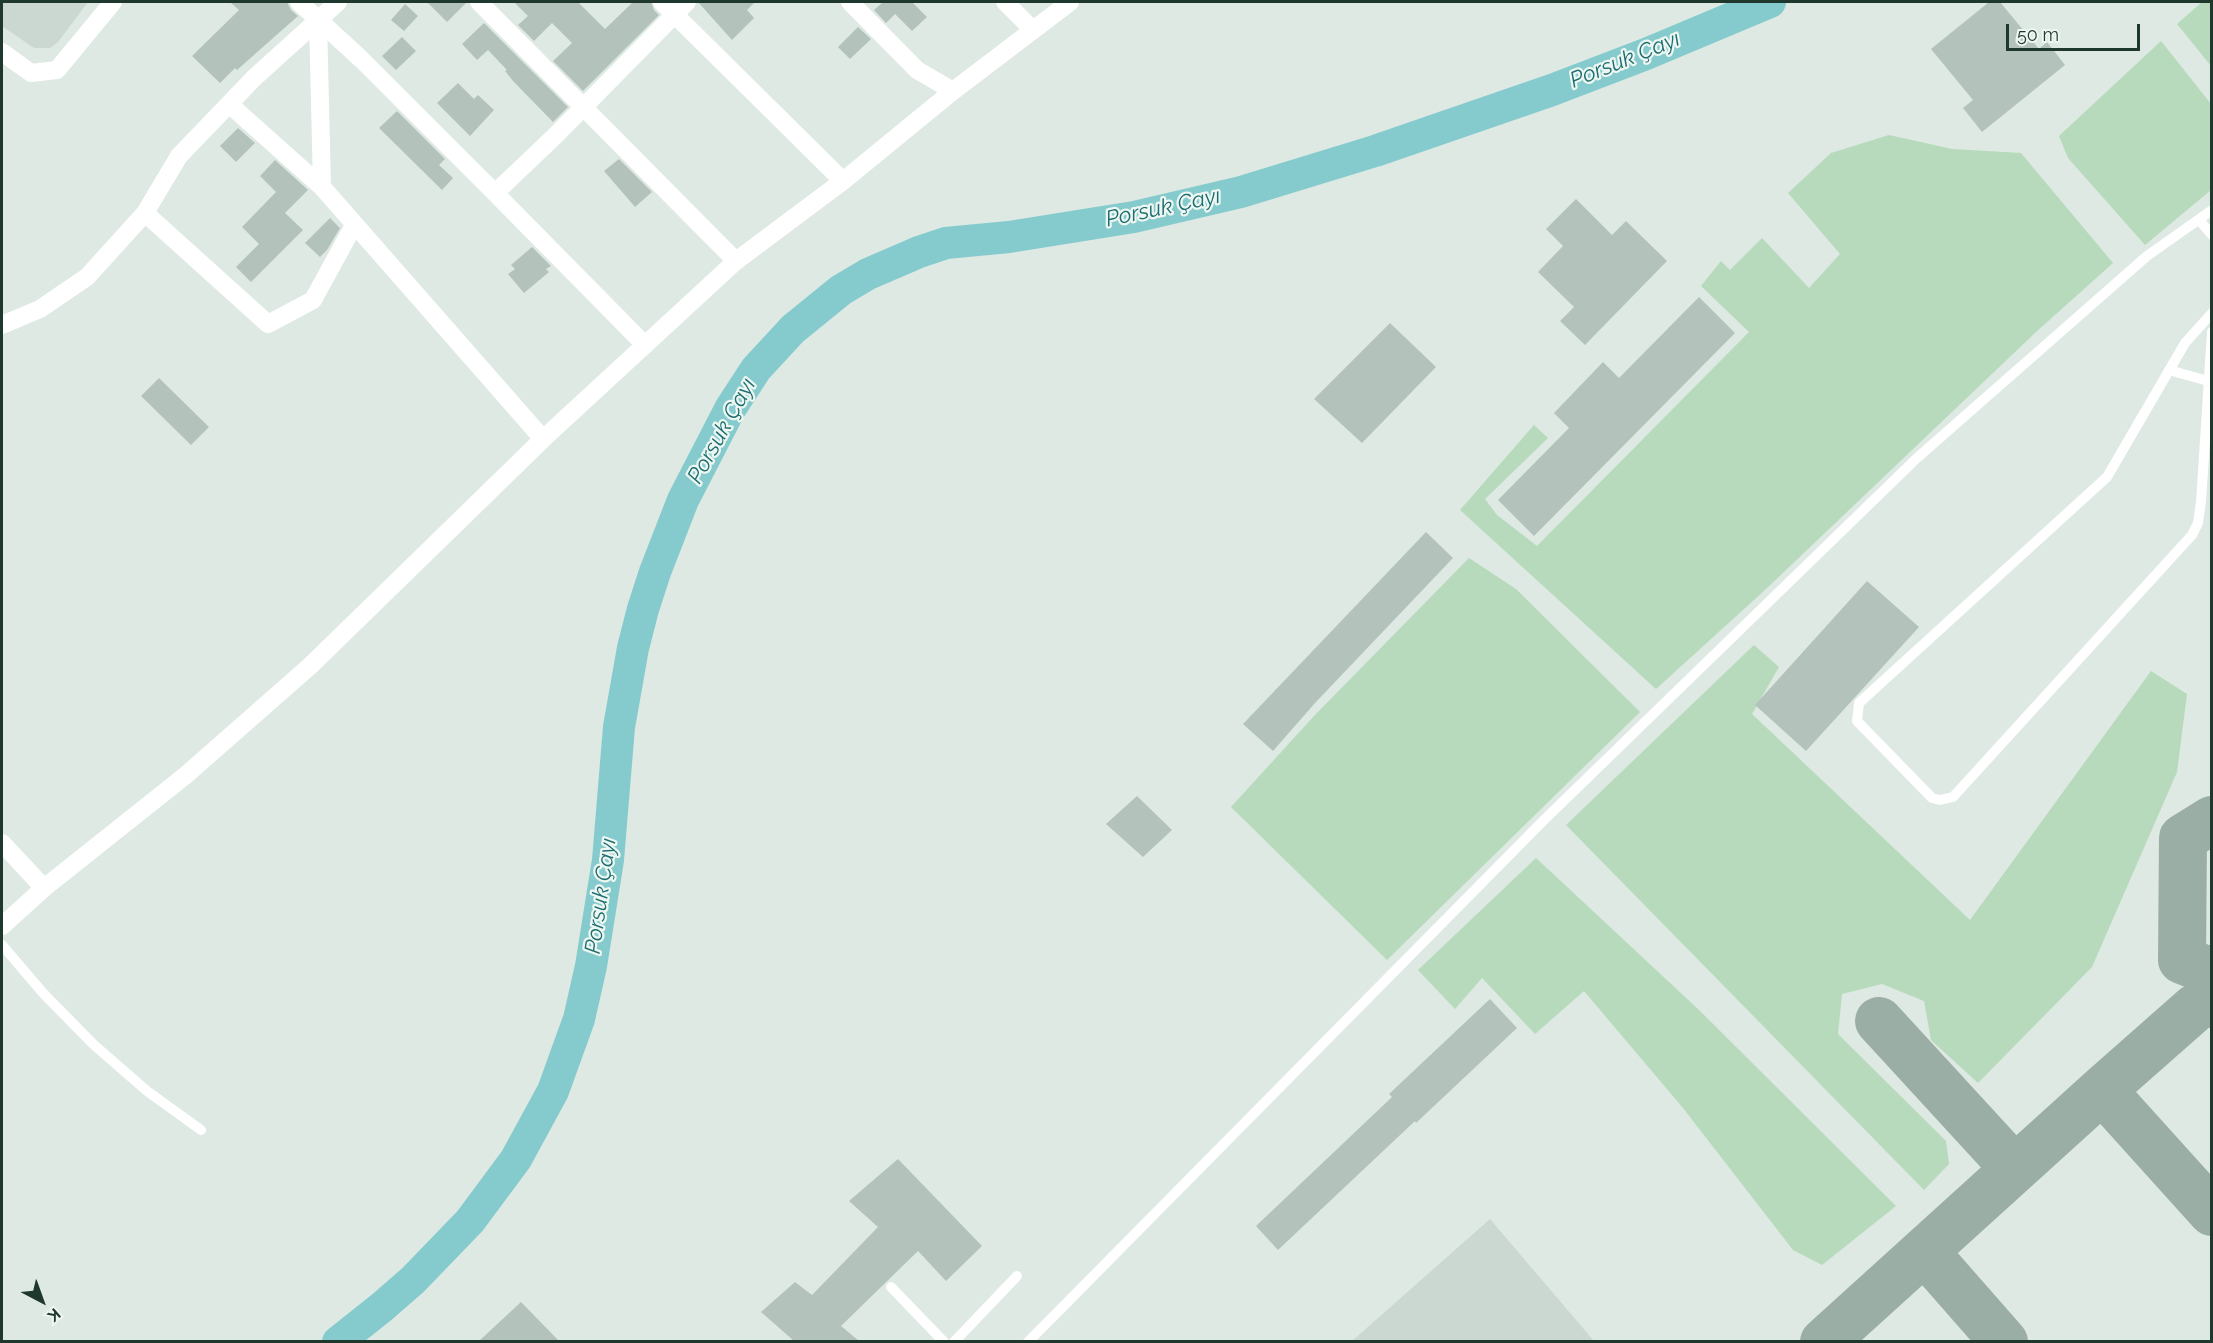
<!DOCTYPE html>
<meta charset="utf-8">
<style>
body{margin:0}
#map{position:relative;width:2213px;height:1343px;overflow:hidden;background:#dde9e2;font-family:Raleway,sans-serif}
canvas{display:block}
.frame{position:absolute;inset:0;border:3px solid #1f382e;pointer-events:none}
.north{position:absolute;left:12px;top:1271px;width:60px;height:60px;-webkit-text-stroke:4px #edf6f0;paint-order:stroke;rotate:139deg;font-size:16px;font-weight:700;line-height:24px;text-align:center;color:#1f382e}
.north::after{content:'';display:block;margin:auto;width:21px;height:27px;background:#1f382e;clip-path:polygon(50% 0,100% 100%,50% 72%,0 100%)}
.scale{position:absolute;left:2006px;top:24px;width:134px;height:27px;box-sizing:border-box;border:3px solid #1f382e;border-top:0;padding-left:8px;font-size:18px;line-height:21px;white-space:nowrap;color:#1f382e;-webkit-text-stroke:4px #edf6f0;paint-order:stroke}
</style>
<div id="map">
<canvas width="2213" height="1343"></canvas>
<div class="frame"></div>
<div class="north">K</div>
<div class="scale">50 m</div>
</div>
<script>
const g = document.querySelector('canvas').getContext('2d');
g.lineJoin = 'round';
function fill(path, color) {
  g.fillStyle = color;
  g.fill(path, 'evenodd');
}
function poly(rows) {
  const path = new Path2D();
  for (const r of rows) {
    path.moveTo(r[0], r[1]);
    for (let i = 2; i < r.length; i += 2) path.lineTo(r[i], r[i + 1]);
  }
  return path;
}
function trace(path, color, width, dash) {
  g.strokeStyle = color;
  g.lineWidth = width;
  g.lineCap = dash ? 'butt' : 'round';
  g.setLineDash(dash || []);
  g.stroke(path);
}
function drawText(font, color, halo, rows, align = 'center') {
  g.font = font + ' Raleway,sans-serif';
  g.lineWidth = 4.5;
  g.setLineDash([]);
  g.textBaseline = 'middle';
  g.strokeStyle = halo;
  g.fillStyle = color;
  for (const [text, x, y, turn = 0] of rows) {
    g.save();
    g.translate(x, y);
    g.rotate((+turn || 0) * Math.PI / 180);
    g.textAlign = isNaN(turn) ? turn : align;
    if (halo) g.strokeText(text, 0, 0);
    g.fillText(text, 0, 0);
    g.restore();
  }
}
const built = poly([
 [2,2,88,2,58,42,50,48,34,48,2,26],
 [1490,1219,1594,1341,1352,1341]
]);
const green = poly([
 [2202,2,2211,2,2211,66,2177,24],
 [2161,41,2211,104,2211,190,2145,245,2068,158,2059,136],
 [1889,135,1952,149,2021,153,2113,263,2036,332,1766,589,1656,689,1460,510,1534,425,1548,438,1485,499,1497,515,1537,546,1749,332,1701,286,1721,261,1730,270,1762,238,1809,288,1840,254,1788,193,1831,153],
 [1469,558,1516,589,1640,712,1387,960,1231,807,1314,716],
 [1754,645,1779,667,1752,714,1970,920,2151,671,2187,694,2177,772,2092,967,1978,1083,1931,1040,1924,1001,1882,984,1842,994,1838,1034,1946,1141,1949,1164,1924,1190,1566,825],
 [1536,858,1698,1009,1896,1206,1822,1265,1793,1250,1683,1108,1584,991,1535,1034,1482,978,1455,1009,1418,970]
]);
const river = poly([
 [338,1342,382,1307,413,1280,470,1221,516,1159,553,1091,579,1019,591,966,608,860,619,727,633,648,643,609,655,572,683,500,730,409,756,369,793,329,841,290,868,274,919,252,946,243,1009,237,1134,217,1241,192,1375,151,1552,90,1646,54,1770,2]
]);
const taxiway = poly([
 [2212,820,2183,838,2182,960,2212,972],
 [1879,1021,2014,1168],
 [2102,1090,2212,1212],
 [1925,1252,2004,1342],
 [1824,1342,2102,1090,2195,1008,2212,1000]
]);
const building = poly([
 [230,2,287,2,291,10,298,16,237,70,235,68,220,83,192,56,239,10],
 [427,2,467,2,447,22],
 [514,2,578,2,605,29,633,2,651,2,654,10,659,15,583,91,553,61,572,43,552,23,534,41,518,25,528,16],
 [698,2,755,2,747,10,754,18,732,40],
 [883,2,912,2,927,17,912,31,895,14,886,23,874,10],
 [1989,2,2000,2,2039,49,2047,42,2065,65,1982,132,1963,108,1973,100,1931,49],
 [405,4,418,16,404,31,391,20],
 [484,23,568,107,553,122,513,81,505,71,507,70,488,50,477,60,462,44],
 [858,27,871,39,850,59,838,47],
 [402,37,416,51,396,70,382,56],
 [458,83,474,99,478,95,494,110,470,136,437,103],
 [397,111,445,159,439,165,453,178,442,190,379,128],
 [238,128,255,143,236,162,220,146],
 [619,159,652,192,635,207,604,171],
 [275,160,308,190,285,213,303,230,251,282,236,267,259,244,242,227,276,192,260,176],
 [1576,199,1612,235,1626,221,1667,261,1585,345,1560,321,1574,307,1538,272,1563,246,1546,229],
 [330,218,340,228,327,250,320,257,305,243],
 [532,247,551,266,546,269,549,272,524,293,508,274,515,269,511,265],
 [1699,297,1735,333,1534,536,1498,500,1569,428,1554,413,1603,362,1619,378],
 [1390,323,1436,367,1362,443,1314,399],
 [159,378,209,427,191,445,141,396],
 [1426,532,1453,558,1315,703,1273,751,1243,724],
 [1867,581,1919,627,1806,751,1755,705],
 [1137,796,1172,830,1143,857,1106,824],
 [1490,999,1517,1028,1416,1123,1415,1121,1278,1250,1256,1226,1392,1097,1389,1094],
 [898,1159,982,1246,946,1281,918,1251,841,1326,859,1341,794,1341,761,1312,795,1282,812,1295,878,1227,849,1201],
 [521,1302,559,1341,479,1341]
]);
const service = poly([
 [2199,220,2212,235],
 [2212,313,2185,343,2107,477,1859,703,1857,721,1932,798,1940,800,1953,797,2192,535,2198,523,2201,502,2212,332],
 [2169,370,2208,381],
 [2,945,43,993,93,1044,147,1091,201,1130],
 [891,1287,944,1342],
 [954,1342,1017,1276],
 [1028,1342,1544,820,1917,458,2147,256,2212,210]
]);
const minor = poly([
 [299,2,361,59,495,193,556,135,687,2],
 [479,2,736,261],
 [662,2,843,181],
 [850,2,917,70,953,91],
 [1005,2,1033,30],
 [318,19,322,187],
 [2,52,31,73,57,70,113,2],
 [229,104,322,187,543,439],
 [495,193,645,345],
 [145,213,268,324,313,300,354,225],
 [2,325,40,309,87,277,145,213,179,156,254,78,338,2],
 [2,843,44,888]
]);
const tertiary = poly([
 [2,926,44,888,186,775,310,666,543,439,736,261,843,181,953,91,1070,2]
]);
const waterNames = [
 ["Porsuk Çayı",1625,60,-22],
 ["Porsuk Çayı",1163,208,-12],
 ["Porsuk Çayı",722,431,-61],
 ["Porsuk Çayı",601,896,-82]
];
fill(built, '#cbd8d1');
fill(green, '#b6dabb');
trace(river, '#85cbce', 32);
trace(taxiway, '#9baea6', 48);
fill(building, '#b3c3bb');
trace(service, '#fff', 10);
trace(minor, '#fff', 18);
trace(tertiary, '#fff', 18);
drawText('italic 22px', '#1b6d72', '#edf6f0', waterNames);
</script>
